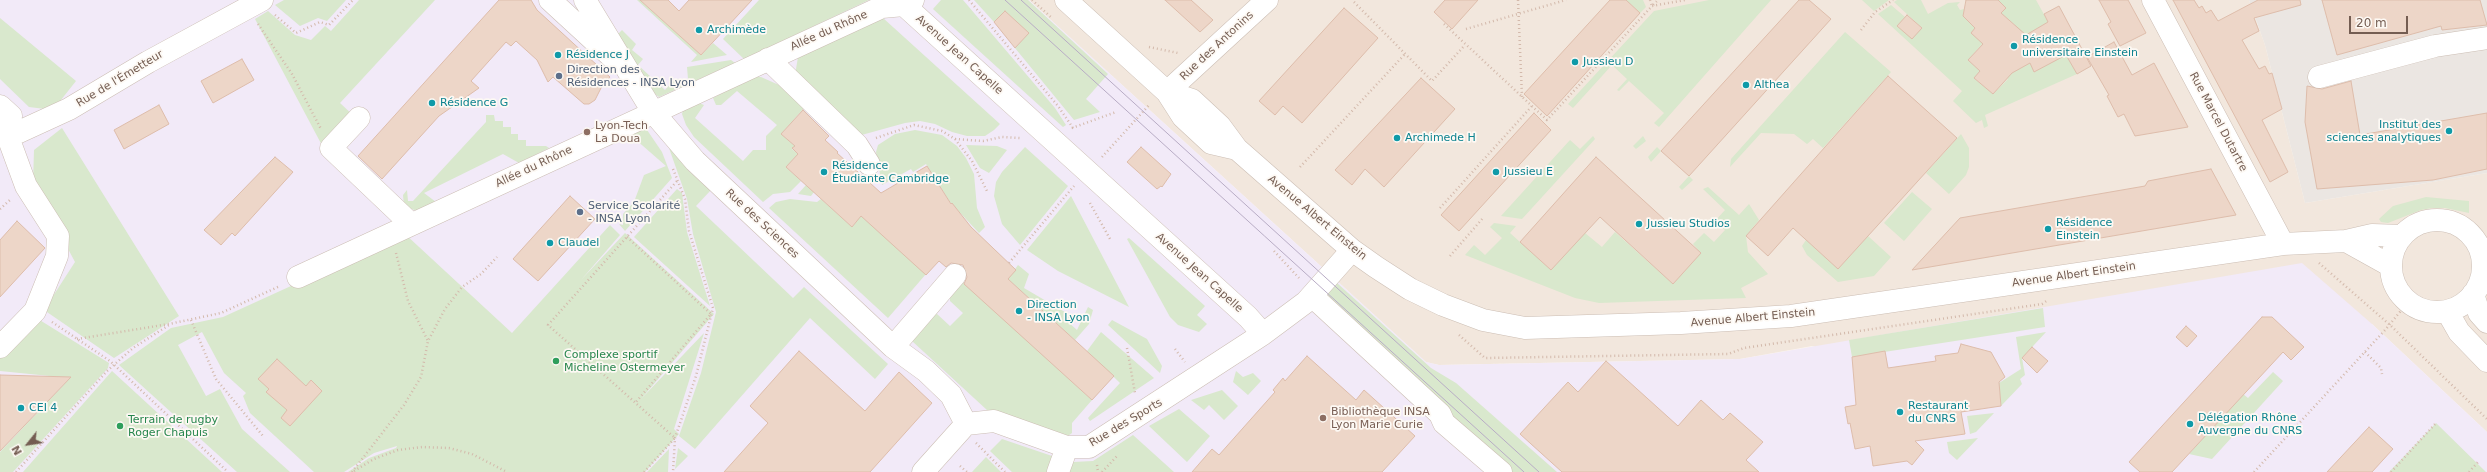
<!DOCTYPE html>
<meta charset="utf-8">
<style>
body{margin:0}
#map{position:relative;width:2487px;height:472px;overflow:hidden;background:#fbf5ee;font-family:"DejaVu Sans",sans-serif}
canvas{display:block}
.north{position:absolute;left:8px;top:424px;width:40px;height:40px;-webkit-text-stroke:3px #fdf9f4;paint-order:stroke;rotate:240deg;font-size:11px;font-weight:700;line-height:16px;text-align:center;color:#745d52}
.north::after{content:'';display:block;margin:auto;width:14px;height:18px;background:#745d52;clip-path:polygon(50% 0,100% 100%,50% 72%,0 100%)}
.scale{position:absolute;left:2349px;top:16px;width:59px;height:18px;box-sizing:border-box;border:2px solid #745d52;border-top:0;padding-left:5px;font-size:12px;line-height:14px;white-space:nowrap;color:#745d52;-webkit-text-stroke:3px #fdf9f4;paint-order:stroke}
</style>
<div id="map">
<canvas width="2487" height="472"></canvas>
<div class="north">N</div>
<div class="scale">20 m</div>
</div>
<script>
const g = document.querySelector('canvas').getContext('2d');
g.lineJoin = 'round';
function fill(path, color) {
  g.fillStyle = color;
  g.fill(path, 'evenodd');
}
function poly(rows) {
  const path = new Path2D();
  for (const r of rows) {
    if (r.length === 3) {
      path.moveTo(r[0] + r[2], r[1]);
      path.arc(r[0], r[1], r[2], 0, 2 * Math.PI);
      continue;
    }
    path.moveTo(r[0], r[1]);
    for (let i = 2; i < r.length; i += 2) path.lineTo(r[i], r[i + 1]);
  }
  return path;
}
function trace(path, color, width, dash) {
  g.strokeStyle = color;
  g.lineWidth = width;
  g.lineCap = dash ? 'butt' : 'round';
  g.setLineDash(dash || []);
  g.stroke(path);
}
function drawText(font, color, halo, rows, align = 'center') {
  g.font = font + ' "DejaVu Sans",sans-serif';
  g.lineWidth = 3.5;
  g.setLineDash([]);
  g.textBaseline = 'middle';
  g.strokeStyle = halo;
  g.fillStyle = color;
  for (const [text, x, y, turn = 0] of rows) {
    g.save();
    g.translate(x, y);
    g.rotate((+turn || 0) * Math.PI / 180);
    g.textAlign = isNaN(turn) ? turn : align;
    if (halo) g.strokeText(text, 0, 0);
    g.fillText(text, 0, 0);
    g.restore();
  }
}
const residential = poly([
 [1029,0,2249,0,2265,45,2305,203,2487,173,2487,432,2372,324,2235,472,1812,346,1740,359,1439,365,1426,362]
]);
const industrial = poly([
 [2249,0,2487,0,2487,173,2305,203,2265,45]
]);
const education = poly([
 [0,0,1029,0,1426,362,1439,365,1740,359,2302,263,2372,324,2487,432,2487,472,0,472]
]);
const green = poly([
 [284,0,346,0,327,21,318,18,300,26,275,5],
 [359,0,435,0,340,103,356,118,325,151,255,19,268,11,295,35,311,40,325,26,331,31],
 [637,0,640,0,701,55,713,43,727,55,691,62,697,55],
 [759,0,869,0,744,59,723,39],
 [941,0,963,0,1055,108,1066,125,1063,127,933,9],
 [974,0,1028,0,1108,74,1086,99,1100,112,1074,120,1015,48,1028,33,1005,11,994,22],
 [1626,0,1643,0,1646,7,1640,13],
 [1709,0,1771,0,1659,127,1654,123,1664,113,1629,81,1619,91,1617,90,1627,79,1612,65,1573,108,1568,104,1654,11],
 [1862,0,1889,0,1874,11],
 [1897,0,1921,0,1928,14,1948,3,1960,2,1957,5,1960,10,1964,9,1963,16,1975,28,1971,33,1983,43,1968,60,1980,71,1974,78,1993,94,2008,79,2006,76,2030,63,2035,72,2038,28,2022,37,2015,31,2015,25,2001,13,2006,8,1998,0,2036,0,2077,74,1985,115,1988,126,1984,128,1982,120,1976,123,1953,101,1962,91,1878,14,1891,5,1905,17,1898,26,1922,28,1894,2],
 [0,18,76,81,53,110,29,107,0,79],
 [883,18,1000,124,994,130,985,136,967,136,952,132,935,124,920,121,905,123,858,136,795,75,798,57],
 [622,30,636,44,632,50,643,59,638,65,665,90,675,79,688,79,687,67,731,60,735,63,659,97,655,94,618,34],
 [1845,32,1891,72,1823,148,1813,139,1807,144,1794,134,1761,133,1730,167,1731,159],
 [753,77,761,77,779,85,805,107,781,134,795,146,792,149,798,154,786,167,801,181,790,192,773,194,763,202,694,137,686,125,682,114,683,110,699,103,704,105,695,118,743,161,753,150,766,150,766,136,777,125,737,91,721,105,716,105,713,98],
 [486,115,494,115,495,121,503,121,503,127,511,127,511,134,518,134,518,140,526,140,526,146,546,146,549,148,519,163,503,154,424,193,436,202,417,211,404,206,403,195,407,190,408,201,413,201,486,122],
 [645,127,662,152,672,178,625,231,619,224,623,225,623,214,634,202,644,175,666,166,635,139,618,142,617,140],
 [62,128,179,316,114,358,44,310,75,262,33,183,34,150],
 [915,130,942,135,957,146,966,158,974,174,977,208,985,227,979,233,950,202,926,164,913,172,911,169,882,185,876,152,878,145,895,134],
 [1961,134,1969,148,1969,167,1966,175,1949,194,1926,173],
 [1593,136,1595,139,1522,219,1501,216,1570,140,1580,149],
 [1643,136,1646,141,1636,149,1633,146],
 [966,145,997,146,1007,150,989,173,980,168],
 [1025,147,1068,186,1020,245,1002,224,994,196,996,182,1002,172],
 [1657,147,1661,151,1651,162,1648,157],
 [669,148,690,172,711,190,696,206,793,298,804,287,888,364,875,379,810,318,695,449,679,436,701,373,716,312,693,234,687,199],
 [1689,176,1693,180,1682,190,1679,187],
 [806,185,814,192,811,196,798,194],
 [1708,187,1739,215,1749,204,1759,220,1746,236,1748,252,1768,274,1741,288,1746,298,1599,303,1575,298,1465,255,1474,245,1485,255,1502,238,1490,227,1494,223,1516,226,1510,233,1551,270,1585,233,1602,247,1615,232,1673,284,1701,253,1693,244,1704,233,1714,242,1725,230,1715,221,1725,210,1703,189],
 [677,189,682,193,687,232,710,306,634,237],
 [1912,192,1932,209,1904,241,1884,223],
 [1071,196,1129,307,1058,271,1027,250],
 [2426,197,2469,201,2469,213,2445,208,2432,208,2421,210,2388,223,2381,222,2379,219,2393,206],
 [790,199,817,202,821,199,852,227,858,220,856,218,859,214,926,274,888,318,769,208,776,202],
 [610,225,620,235,581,280,625,233,714,314,641,399,704,333,674,429,679,434,645,472,348,472,369,458,396,448,397,446,374,453,344,472,314,472,250,413,243,396,246,393,224,373,202,332,178,345,206,396,220,389,242,429,290,472,237,472,119,365,171,328,223,317,405,234,512,333],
 [1868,236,1891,257,1874,276,1838,282,1807,255,1802,246,1806,240,1838,269],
 [1129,238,1205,306,1197,315,1207,324,1199,332,1178,325,1170,317,1127,239],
 [1018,265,1029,274,1024,288,1070,315,1068,322,1077,330,1088,307,1093,310,1089,324,1075,340,1008,279],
 [963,282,1092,400,1072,423,1072,433,1065,438,987,410,912,341,933,315,937,314,950,326,963,313,950,301,950,297],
 [1337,283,1431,368,1456,383,1557,472,1511,472,1325,296],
 [2043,308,2045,327,1852,357,1849,340],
 [38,319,109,363,108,368,13,472,0,472,0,452,70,378,0,371,0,356],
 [1112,320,1147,339,1162,366,1160,373,1108,325],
 [1101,332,1154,378,1090,421,1088,418,1120,383,1087,351],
 [2046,332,2022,358,2025,375,2020,379,2022,384,2001,406,1999,383,2021,369,2016,337],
 [112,371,222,472,23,472],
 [1236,371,1243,377,1253,373,1261,381,1248,395,1233,382],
 [2273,372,2283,381,2212,459,2189,454,2243,394,2248,398],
 [1222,390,1238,406,1224,420,1209,405,1204,410,1191,400],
 [1179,409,1210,436,1187,462,1149,426],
 [1994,413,1976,432,1970,434,1967,416],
 [2436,423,2486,472,2389,472],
 [1133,435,1174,472,1064,472,1073,462,1093,461],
 [1978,438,1957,460,1949,453,1947,442],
 [1002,439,1055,457,1050,472,1012,472,990,451],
 [678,448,688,456,675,469],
 [669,449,668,472,647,472,649,470],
 [986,457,1001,472,972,472]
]);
const building = poly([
 [499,0,531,0,537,10,610,77,602,86,595,100,589,104,584,104,553,77,548,82,537,60,516,41,511,46,506,42,471,81,479,88,439,116,382,179,358,156,499,0],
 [640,0,668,0,679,11,689,0,752,0,701,55,640,0],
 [1165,0,1191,0,1213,20,1200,32,1165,0],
 [1445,0,1478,0,1452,29,1434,12,1445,0],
 [1610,0,1626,0,1640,13,1547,116,1524,94,1610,0],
 [1799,0,1809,0,1831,19,1689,176,1661,151,1799,0],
 [1966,0,1998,0,2006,8,2001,13,2026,35,2048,22,2044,14,2059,6,2091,66,2077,74,2066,55,2034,72,2030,63,2012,73,1993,94,1974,78,1980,71,1968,60,1983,44,1971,33,1975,28,1963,16,1966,0],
 [2099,0,2128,0,2146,33,2120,46,2108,24,2111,22,2099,0],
 [2173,0,2194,0,2199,8,2202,6,2206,13,2211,10,2218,21,2258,0,2300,0,2301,5,2254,18,2259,31,2242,40,2259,69,2265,66,2269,74,2272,73,2282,109,2262,120,2288,172,2270,182,2173,0],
 [2322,0,2480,0,2487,25,2442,30,2441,26,2337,55,2322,0],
 [1344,8,1378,38,1302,123,1283,106,1275,115,1259,101,1344,8],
 [1005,11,1029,33,1015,48,994,22,1005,11],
 [1907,15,1922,28,1912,39,1897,26,1907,15],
 [2114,42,2132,75,2154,63,2188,127,2135,136,2124,114,2118,117,2107,96,2109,95,2087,57,2114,42],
 [242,59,254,80,213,103,201,81,242,59],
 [1888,76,1957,138,1838,269,1793,228,1768,256,1746,236,1888,76],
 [1421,78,1455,109,1384,187,1365,169,1352,185,1335,170,1421,78],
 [2351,81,2360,135,2487,113,2487,169,2433,180,2317,189,2305,122,2307,86,2322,89,2351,81],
 [159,105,169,124,124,149,114,130,159,105],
 [803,110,829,136,825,140,838,152,837,153,881,193,927,166,951,204,952,203,971,227,1016,270,1008,279,1114,376,1092,400,964,284,967,277,963,265,951,263,946,267,939,261,926,275,861,216,852,227,786,167,798,154,792,148,795,146,781,134,803,110],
 [1534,113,1551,130,1459,231,1441,215,1534,113],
 [1141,147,1171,174,1162,187,1161,186,1157,189,1127,162,1141,147],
 [275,157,293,172,235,236,232,233,221,245,204,230,275,157],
 [1596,157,1701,253,1673,284,1600,217,1551,270,1520,242,1596,157],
 [2211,169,2236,215,1912,270,1960,218,2145,186,2148,181,2211,169],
 [570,196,595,219,538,281,513,259,570,196],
 [17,221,45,248,0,297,0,240,17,221],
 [2262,317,2272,317,2304,347,2291,360,2283,352,2172,472,2140,472,2129,462,2262,317],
 [2186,326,2197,336,2187,347,2176,337,2186,326],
 [1961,344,1991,352,2005,377,1999,382,2001,406,1961,412,1965,434,1915,441,1924,450,1912,465,1907,461,1873,466,1870,446,1855,449,1850,423,1848,424,1845,407,1856,405,1852,357,1885,351,1888,368,1936,361,1935,356,1958,353,1961,344],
 [2032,347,2048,361,2037,373,2022,358,2032,347],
 [799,351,865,411,899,372,932,403,870,472,724,472,768,423,750,406,799,351],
 [1307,356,1356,400,1364,390,1415,436,1382,472,1192,472,1212,449,1219,455,1275,392,1273,390,1283,378,1285,381,1307,356],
 [277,359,306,386,311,380,322,391,290,426,281,418,287,410,266,392,269,389,258,379,277,359],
 [1606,361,1678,426,1701,400,1723,420,1730,413,1763,442,1746,460,1759,472,1562,472,1520,434,1568,382,1578,392,1606,361],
 [0,375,71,377,0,451,0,375],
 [2369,427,2393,449,2372,472,2327,472,2369,427]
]);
const path = poly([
 [969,0,1058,106,1073,128],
 [1032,0,1052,18],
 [1518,0,1522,97],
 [1650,0,1652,6,1658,0],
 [1354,2,1432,81,1465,45],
 [275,15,296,33,320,22,329,25,353,0],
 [258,24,292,74,321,129],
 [1444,24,1547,120,1652,6,1685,0],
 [1466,29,1566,0],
 [1861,30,1875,12,1893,0],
 [1149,47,1178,53],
 [1072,128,1116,112],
 [876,138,914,125,942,131,955,139,983,141,1002,137,1020,138],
 [955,139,972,161,988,193],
 [1102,157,1150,104],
 [1300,167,1405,54],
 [673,169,685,199,689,231,713,308,696,376,675,438,673,472],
 [1090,203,1110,239],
 [1440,208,1532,106],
 [0,209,10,200],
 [627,237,711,314,636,402],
 [1274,251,1299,278],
 [396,253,408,301,428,341],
 [1450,256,1483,218],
 [1009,263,1074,186],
 [2319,263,2390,325,2487,419],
 [191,320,216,379,263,436],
 [52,322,110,361,228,472],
 [1459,335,1485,358,1728,354,1744,348,2042,304,2048,300],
 [77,339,169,324,221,313,280,286],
 [1127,348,1135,393],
 [1175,349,1185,362],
 [2365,352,2381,368,2382,374],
 [976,443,1005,472],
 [1097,465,1098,472],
 [960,466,967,472],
 [354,471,374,459,398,450,422,447,449,448,472,454,507,472],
 [16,472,107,371,133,348,169,325],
 [352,472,404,405,421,377,428,341,445,309,462,287,481,274,497,257],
 [644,472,675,438,548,325,677,181],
 [1102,472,1118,455],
 [2254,472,2386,329,2408,302],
 [2391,472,2436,423],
 [2469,472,2478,462]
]);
const minor = poly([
 [550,0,613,58],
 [585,0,653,112,695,161,893,347,926,371,951,395,966,424],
 [913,0,904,5,1248,317,1263,334,1306,302,1352,250],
 [1066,0,1167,92,1183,117,1211,143,1237,149],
 [2153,0,2283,244],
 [768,59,857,145,869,164],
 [2319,77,2435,46,2487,38],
 [1167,92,1192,100,1220,126,1237,149,1352,250,1376,267,1410,289,1443,305,1483,320,1525,328,1681,323,1791,316,2283,244,2346,241,2372,235,2402,236],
 [1167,92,1267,0],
 [0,106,11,116,8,137,26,186,58,236,57,256,35,311,0,347],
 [359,118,331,148,411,224],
 [8,137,69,109,148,62,262,0],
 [2437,266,46],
 [2346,241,2391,266],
 [298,277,882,7,904,5],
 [2473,294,2479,313,2487,322],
 [1312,296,1440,414,1444,423,1501,472],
 [2447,311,2459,332,2487,361],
 [893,347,955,275],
 [923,472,966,424,994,421,1067,447,1089,447,1263,334],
 [1058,472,1067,447]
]);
const tram = poly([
 [1005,0,1524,472],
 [1021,0,1539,472]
]);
const markers = [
 [699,30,4,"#0f9aa8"],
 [2014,46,4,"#0f9aa8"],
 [558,55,4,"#0f9aa8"],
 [1575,62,4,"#0f9aa8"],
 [559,76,4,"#5c6f8a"],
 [1746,85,4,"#0f9aa8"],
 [432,103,4,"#0f9aa8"],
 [2449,131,4,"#0f9aa8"],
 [587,132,4,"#8d6e63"],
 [1397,138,4,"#0f9aa8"],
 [824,172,4,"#0f9aa8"],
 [1496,172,4,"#0f9aa8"],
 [580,212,4,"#5c6f8a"],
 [1639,224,4,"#0f9aa8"],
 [2048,229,4,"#0f9aa8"],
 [550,243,4,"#0f9aa8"],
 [1019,311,4,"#0f9aa8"],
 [556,361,4,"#2e9e5b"],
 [21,408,4,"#0f9aa8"],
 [1900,412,4,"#0f9aa8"],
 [1323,418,4,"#8d6e63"],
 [2190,424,4,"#0f9aa8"],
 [120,426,4,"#2e9e5b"]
];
const cultureNames = [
 ["Archimède",707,30],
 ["Résidence",2022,40],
 ["universitaire Einstein",2022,53],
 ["Résidence J",566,55],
 ["Jussieu D",1583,62],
 ["Althea",1754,85],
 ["Résidence G",440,103],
 ["Institut des",2441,125,"right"],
 ["sciences analytiques",2441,138,"right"],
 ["Archimede H",1405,138],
 ["Résidence",832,166],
 ["Étudiante Cambridge",832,179],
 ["Jussieu E",1504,172],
 ["Résidence",2056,223],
 ["Einstein",2056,236],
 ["Jussieu Studios",1647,224],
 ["Claudel",558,243],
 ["Direction",1027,305],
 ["- INSA Lyon",1027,318],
 ["Restaurant",1908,406],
 ["du CNRS",1908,419],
 ["CEI 4",29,408],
 ["Délégation Rhône",2198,418],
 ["Auvergne du CNRS",2198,431]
];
const streetNames = [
 ["Allée du Rhône",829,31,-24],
 ["Rue des Antonins",1217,46,-43],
 ["Avenue Jean Capelle",959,55,42],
 ["Rue de l'Émetteur",120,79,-31],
 ["Rue Marcel Dutartre",2218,122,62],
 ["Allée du Rhône",534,167,-25],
 ["Avenue Albert Einstein",1317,218,40],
 ["Rue des Sciences",762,224,43],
 ["Avenue Jean Capelle",1199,273,42],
 ["Avenue Albert Einstein",2074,275,-8],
 ["Avenue Albert Einstein",1753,318,-5],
 ["Rue des Sports",1126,423,-31]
];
const serviceNames = [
 ["Direction des",567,70],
 ["Résidences - INSA Lyon",567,83],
 ["Service Scolarité",588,206],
 ["- INSA Lyon",588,219]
];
const educationNames = [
 ["Lyon-Tech",595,126],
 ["La Doua",595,139],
 ["Bibliothèque INSA",1331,412],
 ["Lyon Marie Curie",1331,425]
];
const leisureNames = [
 ["Complexe sportif",564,355],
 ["Micheline Ostermeyer",564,368],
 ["Terrain de rugby",128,420],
 ["Roger Chapuis",128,433]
];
fill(residential, '#f2e7dd');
fill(industrial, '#ebe6e2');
fill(education, '#f2eaf8');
fill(green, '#d9e8cd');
fill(building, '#edd6c8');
trace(building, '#debdab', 1);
trace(minor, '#ccbeb4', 23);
trace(path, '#d3b9ab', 2.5, [1, 3]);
trace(minor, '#fff', 22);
trace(tram, '#b8acc5', 1);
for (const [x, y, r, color] of markers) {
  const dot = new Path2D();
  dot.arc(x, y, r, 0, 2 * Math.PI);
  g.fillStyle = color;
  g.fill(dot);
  trace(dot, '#fdf9f4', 1.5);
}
drawText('11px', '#0d838f', '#fdf9f4', cultureNames, 'left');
drawText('11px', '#745d52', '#fdf9f4', streetNames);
drawText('11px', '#4e5e75', '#fdf9f4', serviceNames, 'left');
drawText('11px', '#785e54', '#fdf9f4', educationNames, 'left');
drawText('11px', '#27864d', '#fdf9f4', leisureNames, 'left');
</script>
